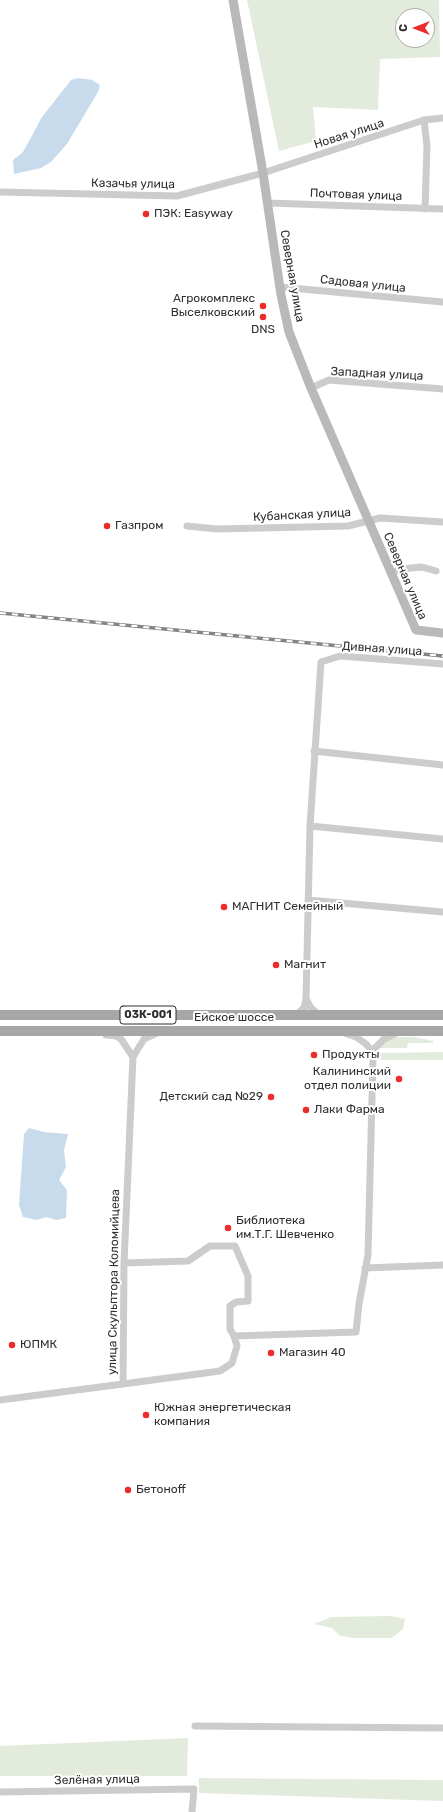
<!DOCTYPE html>
<meta charset="utf-8">
<style>
body{margin:0}
#map{position:relative;width:443px;height:1812px;overflow:hidden;background:#fff;font-family:Rubik,sans-serif}
canvas{display:block}
.north{position:absolute;left:395px;top:8px;width:40px;height:40px;box-sizing:border-box;background:#fff;border:1px solid #acacac;border-radius:50%;rotate:270deg;font-size:11px;font-weight:700;line-height:16px;text-align:center;color:#2f2f2f}
.north::after{content:'';display:block;margin:auto;width:14px;height:18px;background:#ec2b2a;clip-path:polygon(50% 0,100% 100%,50% 72%,0 100%)}
</style>
<div id="map">
<canvas width="443" height="1812"></canvas>
<div class="north">С</div>
</div>
<script>
const g = document.querySelector('canvas').getContext('2d');
g.lineJoin = 'round';
function fill(path, color) {
  g.fillStyle = color;
  g.fill(path, 'evenodd');
}
function poly(rows) {
  const path = new Path2D();
  for (const r of rows) {
    path.moveTo(r[0], r[1]);
    for (let i = 2; i < r.length; i += 2) path.lineTo(r[i], r[i + 1]);
  }
  return path;
}
function trace(path, color, width, dash) {
  g.strokeStyle = color;
  g.lineWidth = width;
  g.lineCap = dash ? 'butt' : 'round';
  g.setLineDash(dash || []);
  g.stroke(path);
}
function drawText(font, color, halo, rows, align = 'center') {
  g.font = font + ' Rubik,sans-serif';
  g.lineWidth = 4;
  g.setLineDash([]);
  g.textBaseline = 'middle';
  g.strokeStyle = halo;
  g.fillStyle = color;
  for (const [text, x, y, turn = 0] of rows) {
    g.save();
    g.translate(x, y);
    g.rotate((+turn || 0) * Math.PI / 180);
    g.textAlign = isNaN(turn) ? turn : align;
    if (halo) g.strokeText(text, 0, 0);
    g.fillText(text, 0, 0);
    g.restore();
  }
}
const green = poly([
 [247,0,439,0,440,57,380,59,378,110,313,107,316,141,279,151],
 [403,16,427,16,427,40,403,40],
 [394,1037,414,1037,433,1041,433,1043,408,1043,407,1048,380,1048,381,1045],
 [443,1052,443,1060,380,1060,380,1053],
 [391,1616,405,1619,403,1629,392,1638,354,1638,340,1636,332,1628,314,1624,331,1617],
 [188,1738,187,1776,0,1776,0,1746],
 [199,1778,443,1780,443,1801,199,1793]
]);
const water = poly([
 [78,78,92,80,100,85,98,92,67,144,51,162,41,168,14,174,13,160,23,152,42,117,71,80],
 [29,1128,44,1132,68,1134,64,1150,66,1167,59,1180,67,1190,66,1218,56,1220,46,1217,37,1220,23,1217,19,1205,24,1134]
]);
const street = poly([
 [424,120,427,146,425,209],
 [0,192,177,196,263,173,424,120,443,118],
 [268,203,443,209],
 [280,287,443,302],
 [311,388,329,380,443,389],
 [187,526,217,529,348,526,380,518,443,522],
 [391,573,401,569,422,567,436,571],
 [314,751,443,765],
 [310,826,443,839],
 [308,900,443,912],
 [306,999,311,1008,319,1015],
 [296,1015,304,1008,306,999,310,826,321,662,340,656,443,664],
 [372,1051,384,1039,398,1032],
 [133,1057,144,1039,157,1033],
 [124,1263,188,1261,210,1246,235,1246,248,1276,248,1301,236,1302,230,1306,230,1329,234,1336,356,1332,359,1304,368,1255,373,1059,372,1051,366,1044,356,1037,347,1034],
 [365,1268,443,1265],
 [123,1384,220,1371,232,1363,237,1346,234,1336],
 [0,1400,123,1384,124,1263,133,1057,121,1039,116,1036,106,1035],
 [195,1726,443,1728],
 [0,1792,194,1789,192,1812]
]);
const secondary = poly([
 [233,0,263,173,281,295,289,332,311,388,416,630,443,633]
]);
const primary = poly([
 [0,1015,443,1015],
 [0,1031,443,1031]
]);
const rail = poly([
 [0,613,443,656]
]);
const markers = [
 [146,214,4,"#ec2b2a"],
 [263,306,4,"#ec2b2a"],
 [263,317,4,"#ec2b2a"],
 [107,526,4,"#ec2b2a"],
 [224,907,4,"#ec2b2a"],
 [276,965,4,"#ec2b2a"],
 [314,1055,4,"#ec2b2a"],
 [399,1079,4,"#ec2b2a"],
 [271,1097,4,"#ec2b2a"],
 [306,1110,4,"#ec2b2a"],
 [228,1228,4,"#ec2b2a"],
 [12,1345,4,"#ec2b2a"],
 [271,1353,4,"#ec2b2a"],
 [146,1415,4,"#ec2b2a"],
 [128,1490,4,"#ec2b2a"]
];
const shields = [
 [148,1015,56]
];
const shieldNames = [
 ["03К-001",148,1015]
];
const streetNames = [
 ["Новая улица",349,134,-18],
 ["Казачья улица",133,184,1],
 ["Почтовая улица",356,195,2],
 ["Северная улица",292,276,80],
 ["Садовая улица",363,284,6],
 ["Западная улица",377,374,3],
 ["Кубанская улица",302,515,-3],
 ["Северная улица",405,576,67],
 ["Дивная улица",382,649,4],
 ["Ейское шоссе",234,1018],
 ["улица Скульптора Коломийцева",114,1282,-89],
 ["Зелёная улица",97,1780,-1]
];
const poiNames = [
 ["ПЭК: Easyway",154,214],
 ["Агрокомплекс",255,299,"right"],
 ["Выселковский",255,313,"right"],
 ["DNS",263,330,"center"],
 ["Газпром",115,526],
 ["МАГНИТ Семейный",232,907],
 ["Магнит",284,965],
 ["Продукты",322,1055],
 ["Калининский",391,1072,"right"],
 ["отдел полиции",391,1086,"right"],
 ["Детский сад №29",263,1097,"right"],
 ["Лаки Фарма",314,1110],
 ["Библиотека",236,1221],
 ["им.Т.Г. Шевченко",236,1235],
 ["ЮПМК",20,1345],
 ["Магазин 40",279,1353],
 ["Южная энергетическая",154,1408],
 ["компания",154,1422],
 ["Бетонoff",136,1490]
];
fill(green, '#e3ecdc');
fill(water, '#c7dbed');
trace(street, '#ccc', 7);
trace(secondary, '#b9b9b9', 9);
trace(primary, '#a7a7a7', 10);
trace(rail, '#848484', 3.5);
trace(rail, '#fff', 2, [6]);
for (const [x, y, r, color] of markers) {
  const dot = new Path2D();
  dot.arc(x, y, r, 0, 2 * Math.PI);
  g.fillStyle = color;
  g.fill(dot);
  trace(dot, '#fff', 1.5);
}
for (const [x, y, w] of shields) {
  const box = new Path2D();
  box.roundRect(x - w / 2, y - 9, w, 18, 3);
  g.fillStyle = '#fff';
  g.fill(box);
  trace(box, '#2f2f2f', 1);
}
drawText('bold 11px', '#2f2f2f', null, shieldNames);
drawText('12px', '#2f2f2f', '#fff', streetNames);
drawText('12px', '#2f2f2f', '#fff', poiNames, 'left');
</script>
